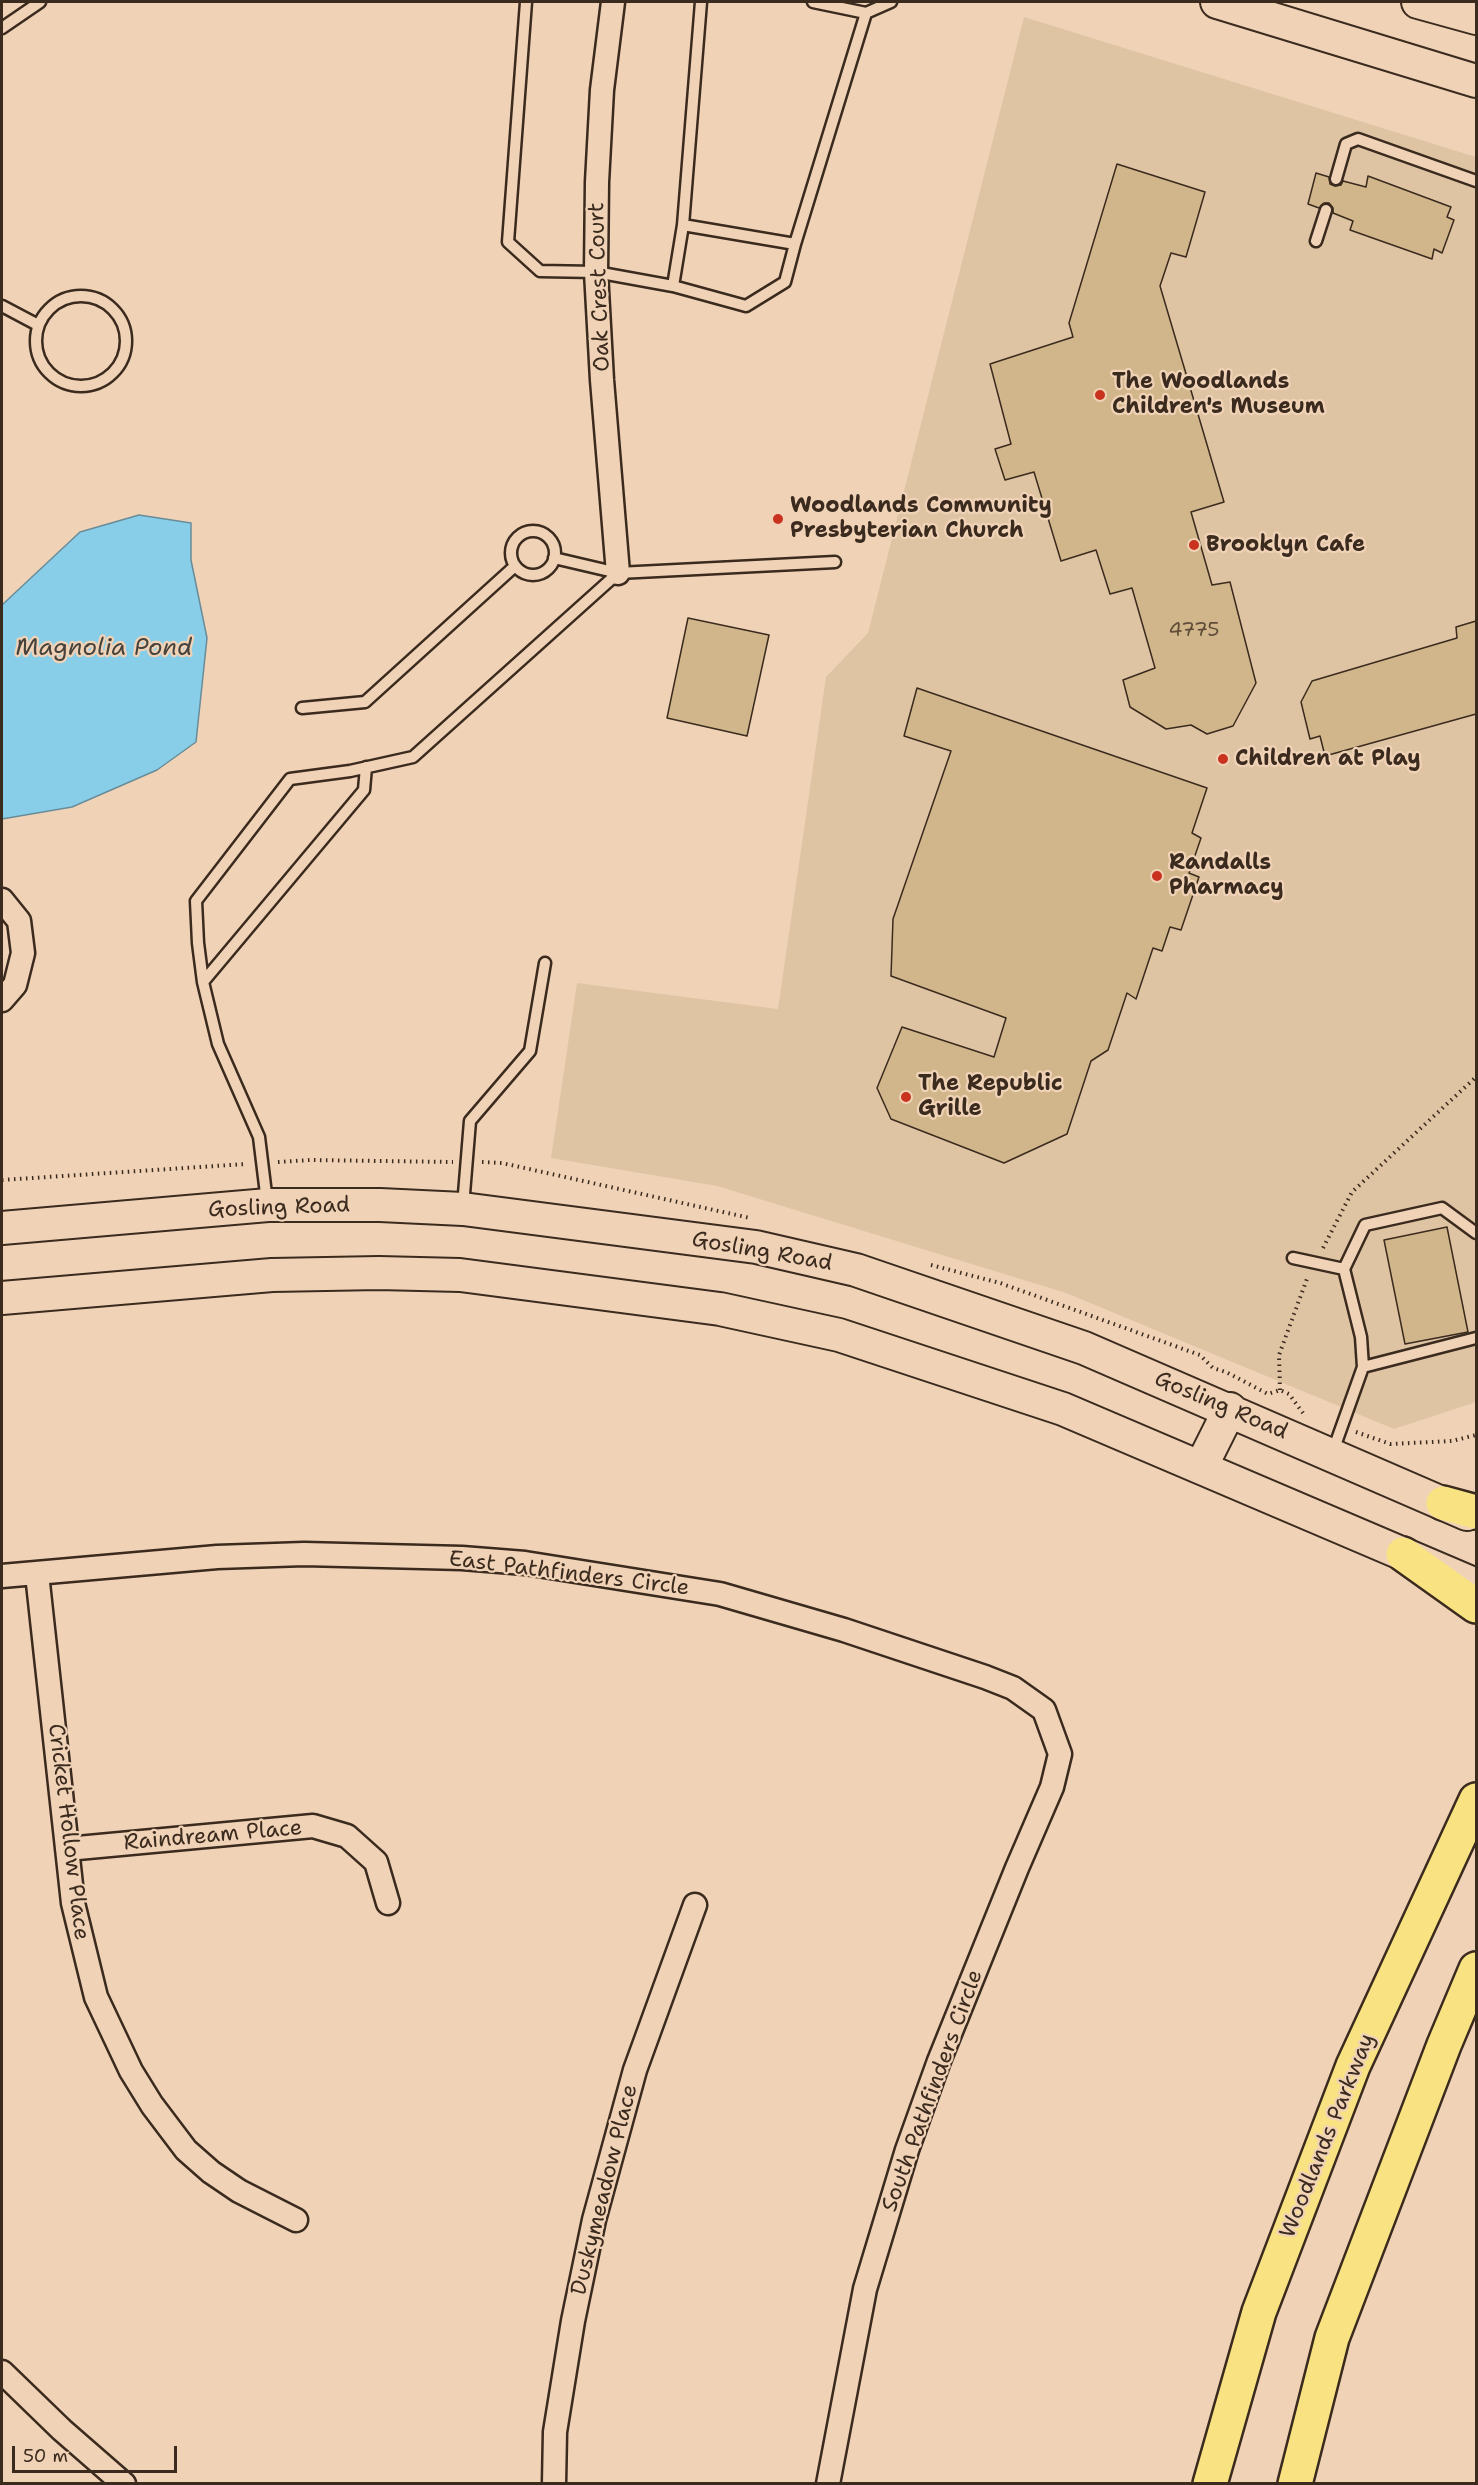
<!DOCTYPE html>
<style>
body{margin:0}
#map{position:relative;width:1478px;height:2485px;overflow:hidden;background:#f0d3b7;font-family:"Shantell Sans",sans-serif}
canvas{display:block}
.frame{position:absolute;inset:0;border:3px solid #3b2a1e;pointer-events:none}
.scale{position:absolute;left:12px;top:2446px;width:165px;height:27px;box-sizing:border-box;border:3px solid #3b2a1e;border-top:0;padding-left:8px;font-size:18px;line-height:21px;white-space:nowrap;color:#3b2a1e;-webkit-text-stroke:4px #f0d3b7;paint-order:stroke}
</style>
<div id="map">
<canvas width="1478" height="2485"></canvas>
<div class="frame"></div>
<div class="scale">50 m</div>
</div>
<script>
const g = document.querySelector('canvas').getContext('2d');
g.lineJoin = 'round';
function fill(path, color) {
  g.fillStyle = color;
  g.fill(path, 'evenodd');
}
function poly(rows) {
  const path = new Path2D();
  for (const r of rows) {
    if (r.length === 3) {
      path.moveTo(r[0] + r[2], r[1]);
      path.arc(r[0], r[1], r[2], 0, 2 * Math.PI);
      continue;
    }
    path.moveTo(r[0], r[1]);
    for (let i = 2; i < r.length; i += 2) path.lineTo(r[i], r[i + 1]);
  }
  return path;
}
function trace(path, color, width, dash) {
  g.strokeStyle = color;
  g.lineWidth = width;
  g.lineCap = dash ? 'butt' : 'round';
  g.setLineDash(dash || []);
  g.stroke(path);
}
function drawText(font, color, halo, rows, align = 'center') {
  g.font = font + ' "Shantell Sans",sans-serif';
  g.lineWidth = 4.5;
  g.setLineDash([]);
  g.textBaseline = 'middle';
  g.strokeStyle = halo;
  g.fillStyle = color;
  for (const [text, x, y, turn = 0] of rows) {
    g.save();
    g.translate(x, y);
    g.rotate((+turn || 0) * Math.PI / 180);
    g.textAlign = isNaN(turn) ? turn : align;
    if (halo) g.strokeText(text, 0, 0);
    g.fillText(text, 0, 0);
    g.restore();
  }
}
const built = poly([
 [1024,17,1476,157,1476,1402,1394,1429,1066,1293,717,1186,551,1158,577,983,778,1009,826,677,868,633]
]);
const water = poly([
 [139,515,191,523,191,560,207,638,196,742,157,770,72,807,2,819,2,605,80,532,139,515]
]);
const building = poly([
 [1117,164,1205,192,1186,257,1171,253,1160,286,1224,502,1191,512,1212,585,1230,582,1256,683,1233,726,1207,734,1191,725,1166,729,1130,707,1123,680,1155,668,1132,588,1110,594,1096,550,1061,561,1034,472,1005,480,995,449,1011,444,990,364,1073,337,1069,323,1117,164],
 [1316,173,1329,177,1330,184,1335,186,1341,185,1343,181,1366,187,1368,176,1451,207,1447,217,1454,220,1442,253,1434,249,1432,259,1350,230,1353,221,1333,213,1333,208,1329,203,1324,203,1319,208,1308,204,1316,173],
 [688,618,769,635,747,736,667,718,688,618],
 [1476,621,1476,714,1325,756,1320,736,1310,739,1301,702,1312,681,1457,638,1456,627,1476,621],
 [917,688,1207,788,1192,833,1201,838,1189,873,1199,877,1181,930,1170,927,1162,951,1153,948,1136,999,1127,993,1108,1050,1091,1061,1067,1134,1004,1163,891,1119,877,1088,902,1027,994,1057,1006,1018,891,976,893,919,951,751,904,736,917,688],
 [1447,1227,1468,1332,1405,1344,1384,1240,1447,1227]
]);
const path = poly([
 [278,1162,310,1160,453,1162],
 [482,1162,502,1163,750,1218],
 [2,1180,246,1164],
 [1323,1248,1352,1192,1476,1077],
 [931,1265,1000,1283,1200,1355,1213,1368,1226,1372,1268,1394,1280,1390,1289,1394,1303,1413],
 [1280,1390,1279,1355,1308,1276],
 [1356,1432,1390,1444,1452,1441,1476,1435]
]);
const lane = poly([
 [526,2,508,242,540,271,596,272,673,286,746,306,785,282,795,244],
 [701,2,683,225,795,244,866,13],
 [813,2,866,13,891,2],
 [2,28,40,2],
 [1336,179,1346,144,1358,139,1476,181],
 [1316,241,1326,210],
 [673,286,683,225],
 [81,341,45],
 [2,306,38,325],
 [533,553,22],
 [554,558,618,573,835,562],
 [302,708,365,702,515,566],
 [203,982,364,790,366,767],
 [267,1202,259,1137,218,1044,203,982,198,943,196,901,290,779,350,771,413,757,618,573],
 [463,1206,470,1121,530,1051,545,963],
 [1293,1258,1344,1269,1361,1337,1363,1367,1333,1451],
 [1344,1269,1365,1225,1442,1208,1476,1233],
 [1363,1367,1476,1338]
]);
const street = poly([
 [613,2,602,90,597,182,596,272,602,380,618,573],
 [2,900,19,921,23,953,15,985,2,1000],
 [37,1574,73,1903,96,1997,131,2071,152,2105,186,2150,211,2172,239,2191,296,2220],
 [2,1576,217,1557,304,1554,462,1558,525,1563,720,1594,844,1630,985,1677,1013,1688,1044,1710,1060,1754,1052,1787,1017,1868,939,2061,907,2150,865,2289,828,2484],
 [67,1849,313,1826,347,1836,376,1862,388,1903],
 [2,2372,62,2430,124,2484],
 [554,2484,555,2432,573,2321,594,2220,635,2070,695,1905]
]);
const secondary = poly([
 [1217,2,1476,81],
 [1418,2,1476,18],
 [2,1228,268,1205,380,1205,463,1209,756,1247,856,1270,1084,1348,1467,1514],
 [2,1298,272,1275,379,1273,460,1275,720,1309,839,1335,1063,1409,1476,1585],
 [1201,1467,1230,1409]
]);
const primary = poly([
 [1443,1503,1476,1512],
 [1403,1554,1476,1606],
 [1210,2484,1259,2312,1353,2066,1476,1800],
 [1295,2484,1332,2338,1444,2045,1476,1969]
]);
const markers = [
 [1100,395,6,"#c8321e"],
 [778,519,6,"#c8321e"],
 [1194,545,6,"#c8321e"],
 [1223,759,6,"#c8321e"],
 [1157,876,6,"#c8321e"],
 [906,1097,6,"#c8321e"]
];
const numberNames = [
 ["4775",1194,631]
];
const streetNames = [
 ["Oak Crest Court",600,287,-92],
 ["Gosling Road",279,1208,-2],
 ["Gosling Road",762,1252,10],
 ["Gosling Road",1221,1406,23],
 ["East Pathfinders Circle",569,1574,7],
 ["Cricket Hollow Place",68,1832,83],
 ["Raindream Place",213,1836,-5],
 ["South Pathfinders Circle",933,2091,-70],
 ["Woodlands Parkway",1328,2136,-68],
 ["Duskymeadow Place",605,2190,-76]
];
const poiNames = [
 ["The Woodlands",1112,382],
 ["Children's Museum",1112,407],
 ["Woodlands Community",790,506],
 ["Presbyterian Church",790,531],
 ["Brooklyn Cafe",1206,545],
 ["Children at Play",1235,759],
 ["Randalls",1169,863],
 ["Pharmacy",1169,888],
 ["The Republic",918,1084],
 ["Grille",918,1109]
];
const waterNames = [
 ["Magnolia Pond",104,649]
];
fill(built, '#dfc4a4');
fill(water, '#88cee9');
trace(water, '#698c98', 1.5);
fill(building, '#d0b68a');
trace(building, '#3b2a1e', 1.5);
trace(lane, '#3b2a1e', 15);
trace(street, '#3b2a1e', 27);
trace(secondary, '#3b2a1e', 36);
trace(primary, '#3b2a1e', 38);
trace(path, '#3b2a1e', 4, [1.5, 4.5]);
trace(lane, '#f0d3b7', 10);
trace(street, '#f0d3b7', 22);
trace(secondary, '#f0d3b7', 32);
trace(primary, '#f8e281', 33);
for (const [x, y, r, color] of markers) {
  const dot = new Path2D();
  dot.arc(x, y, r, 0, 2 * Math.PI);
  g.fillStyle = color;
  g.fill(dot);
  trace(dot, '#f0d3b7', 2);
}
drawText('20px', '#604d39', null, numberNames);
drawText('22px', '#3b2a1e', '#f0d3b7', streetNames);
drawText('bold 22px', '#3b2a1e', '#f0d3b7', poiNames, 'left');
drawText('italic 24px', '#47433c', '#f0d3b7', waterNames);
</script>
